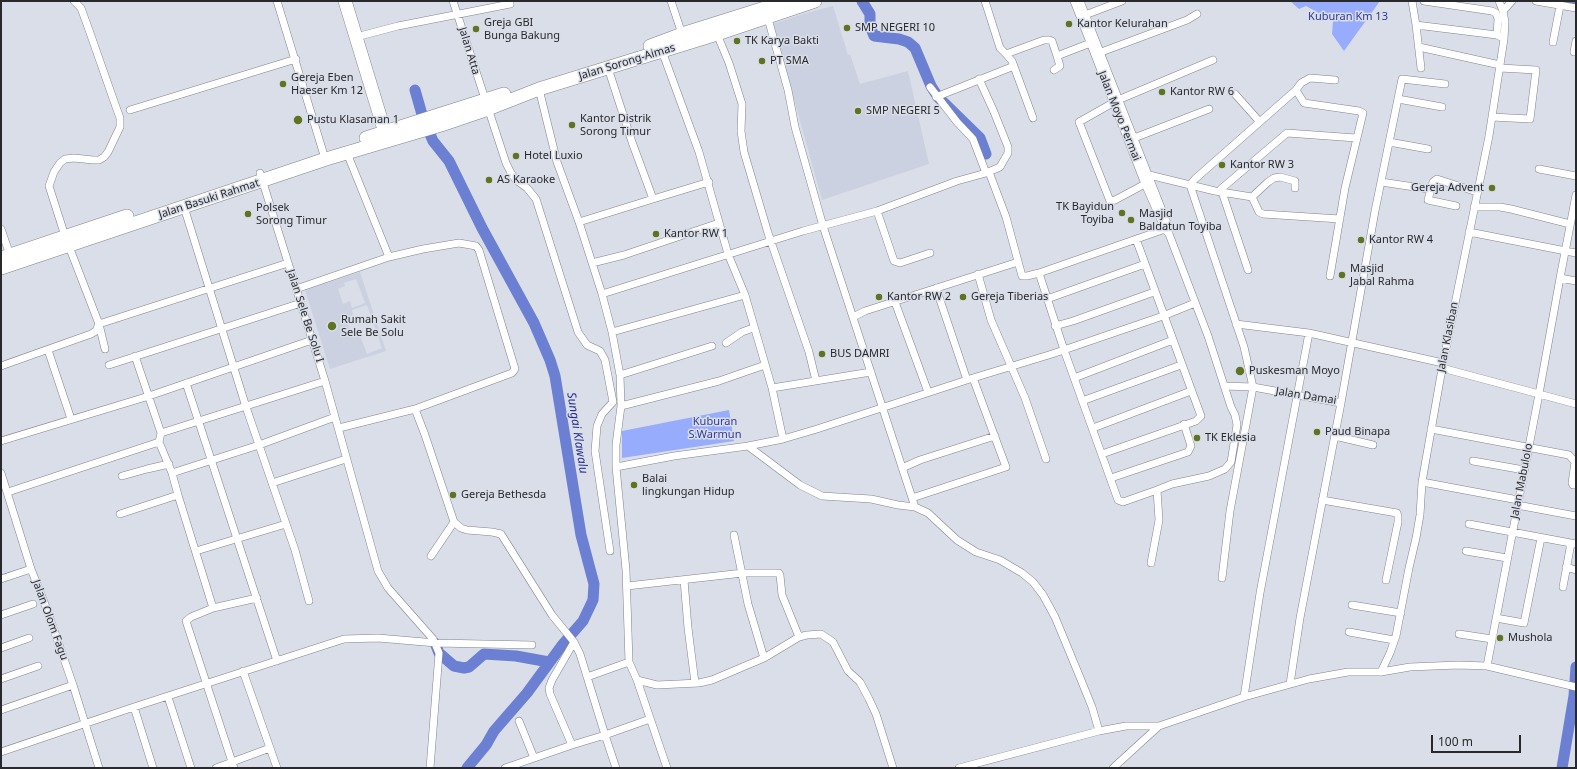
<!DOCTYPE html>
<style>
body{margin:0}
#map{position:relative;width:1577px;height:769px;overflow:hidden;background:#dadee8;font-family:"Noto Sans",sans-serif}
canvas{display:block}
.frame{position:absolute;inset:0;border:2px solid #28292d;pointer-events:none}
.scale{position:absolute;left:1431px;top:735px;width:90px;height:18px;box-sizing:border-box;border:2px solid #28292d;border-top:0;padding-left:5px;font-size:12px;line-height:14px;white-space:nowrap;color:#28292d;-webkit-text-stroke:3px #dadee8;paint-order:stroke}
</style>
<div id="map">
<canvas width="1577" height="769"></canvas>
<div class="frame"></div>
<div class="scale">100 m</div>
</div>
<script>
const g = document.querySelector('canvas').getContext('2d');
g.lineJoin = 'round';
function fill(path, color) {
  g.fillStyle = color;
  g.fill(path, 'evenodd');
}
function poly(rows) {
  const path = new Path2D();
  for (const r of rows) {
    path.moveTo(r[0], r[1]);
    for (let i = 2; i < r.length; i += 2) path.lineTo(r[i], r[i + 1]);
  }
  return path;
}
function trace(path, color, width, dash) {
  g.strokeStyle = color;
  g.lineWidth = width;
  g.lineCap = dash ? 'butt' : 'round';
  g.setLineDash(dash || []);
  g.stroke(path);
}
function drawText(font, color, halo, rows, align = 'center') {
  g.font = font + ' "Noto Sans",sans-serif';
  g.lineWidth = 3;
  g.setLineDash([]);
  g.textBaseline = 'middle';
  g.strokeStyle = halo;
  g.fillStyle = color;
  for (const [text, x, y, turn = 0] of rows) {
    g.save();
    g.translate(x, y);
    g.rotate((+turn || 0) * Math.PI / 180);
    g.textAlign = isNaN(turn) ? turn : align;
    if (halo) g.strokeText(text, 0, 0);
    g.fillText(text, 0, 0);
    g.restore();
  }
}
const built = poly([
 [833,6,848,55,850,54,860,84,908,71,929,164,822,200,773,24,803,14],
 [360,272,386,351,330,369,305,290],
 [356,279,365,303,352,308,350,301,343,304,338,289,345,286,344,283],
 [367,305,382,348,367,354,359,333,352,336,346,318,353,315,352,310]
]);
const green = poly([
 [1290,1,1380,1,1344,51,1332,34,1333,21,1306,6,1299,9],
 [729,410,734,441,622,458,622,431]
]);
const river = poly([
 [862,1,870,14,870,26,874,36,899,39,908,42,915,48,931,86,938,97,980,138,986,154],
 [1571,1,1576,2],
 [415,90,423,118,433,141,449,161,482,228,534,323,550,360,555,376,581,535,594,584,593,600,583,621,563,644,527,693,494,731,486,745,467,768],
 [435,643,439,653,454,666,464,668,469,667,484,654,516,656,549,662],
 [1562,768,1574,696,1576,667]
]);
const street = poly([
 [74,1,81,8,89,30,116,107,120,118,120,127,108,152,104,157,99,160,93,160,74,158,65,159,60,163,54,172,49,186,65,236,99,324,105,349],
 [277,1,323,152],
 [453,1,506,163,511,173,516,180,527,188,536,199,578,332,587,345,600,351,605,360,613,402,602,414,597,426,595,451,610,551],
 [671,1,682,34],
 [985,1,1000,48,1006,54],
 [1074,1,1145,184,1165,229,1169,234,1169,228,1080,1],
 [1412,1,1416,25,1421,68],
 [1424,1,1492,11,1496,13,1498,19,1497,35],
 [1536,1,1576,8],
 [1503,11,1512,1],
 [767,15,788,90,795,127,823,226,915,507],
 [1085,15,1122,1],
 [1416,25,1497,35,1501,37],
 [717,34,729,63,742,104,741,131,744,152,768,233,809,352,816,381],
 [356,37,398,26,510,4],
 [1553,42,1560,6],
 [1419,47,1500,65],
 [662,51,699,152,728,254,745,295,772,388,783,439],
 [1574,52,1576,41],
 [1096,54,1187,20,1197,14],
 [1054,70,1060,66,1057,56],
 [930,87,957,122,973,139,986,173],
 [539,89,557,162,579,222,602,294,612,332,620,375,621,406,616,445,616,467,626,570,629,662,637,680,657,685,699,683,712,680,745,666,764,658,799,637,807,635,821,634,833,642,848,671,860,682,869,699,876,714,893,768],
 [1296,90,1301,83,1310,78,1335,80],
 [1235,94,1259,121],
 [936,97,1014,66],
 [1398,99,1442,107],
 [130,110,296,59],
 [1492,117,1530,119,1536,70,1500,68],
 [1033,118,1012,61,1006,54,1044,40,1049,40,1052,41,1057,56,1093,42],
 [1129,140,1209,109],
 [1389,142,1428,149],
 [1539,169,1576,176],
 [989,172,1006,217,1022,276,1027,276,1039,273,1168,228],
 [260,173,325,381,378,571,388,588,433,639,439,653,430,768],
 [1145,174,1215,191,1252,197,1268,182,1274,178,1280,177,1295,181,1295,188],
 [1381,182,1428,189,1431,189,1433,182,1437,179,1477,192],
 [1145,184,1115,200,1110,201,1079,122,1118,100,1213,60],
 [1431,189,1428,200,1456,206],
 [1576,195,1560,278,1576,281],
 [1252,197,1259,212,1263,214,1340,219],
 [653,199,709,182],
 [184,207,246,407,295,550,309,601],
 [1474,207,1500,207,1511,209,1570,224],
 [877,211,894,261,900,263,930,253],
 [579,222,653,199,632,142,608,68],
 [1,229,10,255],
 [1469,232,1576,253],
 [592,263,624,255,719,223],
 [1248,270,1221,189,1287,133,1356,138],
 [1039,273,1064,350,1118,500,1123,502,1157,490],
 [978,274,991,320,1025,398,1046,459],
 [1560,278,1539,394,1576,404],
 [936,288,967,380],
 [296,289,389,257,347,153],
 [602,294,803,231,877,211,957,181,986,173,1000,167,1008,153,1008,147,994,112,979,79],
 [1047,299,1145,264],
 [895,302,928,392],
 [853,317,865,311,1018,262],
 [1236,324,1309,333,1443,363],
 [1055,326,1073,321,1154,292],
 [612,332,745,295],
 [726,343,742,332,753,328],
 [48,350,71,419],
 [109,365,301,303],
 [1,366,91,334,96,331,99,324,288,263],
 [1442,368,1539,394,1487,666],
 [620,375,712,346],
 [1074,378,1173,340],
 [186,383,277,661],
 [1224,386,1253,387,1341,403,1375,211,1402,79,1445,84],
 [772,388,871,372],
 [1082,401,1181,365],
 [621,406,719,381,765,365],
 [415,409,425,435,454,522,461,528,467,530,492,532,501,534,552,615,574,642,580,654,605,735,572,745,550,694,549,688,552,680,574,642],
 [339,428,415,409,512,373,515,369,479,250,476,246,459,243,423,249,389,257],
 [1093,428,1191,391],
 [1431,429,1569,455,1575,462,1572,483,1573,485,1576,485],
 [161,433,325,381],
 [1335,436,1373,445],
 [1,441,149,396,312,340],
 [748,446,783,439,817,429,973,378,1052,354,1163,316,1195,303],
 [1102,454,1196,421,1201,416,1136,239],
 [1473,461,1524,470],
 [616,467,674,456,748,446,800,485,822,496,871,499,898,505,915,507,928,513,957,540,976,552,1000,560,1022,573,1033,582,1043,595,1055,617,1079,675,1092,707,1099,731],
 [902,468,920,460,995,436],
 [1,473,31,569,46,607,73,685,99,768],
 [172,473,259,445,335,417],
 [122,476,147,469,169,464],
 [1111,478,1188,452,1191,446,1184,424],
 [1422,482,1518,500],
 [272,483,346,459],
 [8,492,159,442],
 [178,495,213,608],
 [912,498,1006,467,973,378],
 [1322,500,1397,513,1398,516,1398,522,1386,580],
 [1517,505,1576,516],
 [120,514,178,495,172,473,159,442,161,433,135,356],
 [1469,524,1576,544],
 [734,535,748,604,764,658],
 [196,551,286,524],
 [1466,551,1507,558],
 [431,556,454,522],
 [1151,563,1159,520,1157,490,1172,484,1209,476,1225,469,1231,462,1237,425,1235,415,1231,407,1208,336,1169,234],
 [1566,567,1576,570],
 [1222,578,1230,511,1253,387,1244,347,1190,185,1195,179,1296,90,1304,103,1359,111,1363,113,1345,188,1330,276],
 [1,579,31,569],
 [684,580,688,628,695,683],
 [627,586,743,573,779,573,780,575,782,595,799,637],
 [1563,587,1571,543],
 [1352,605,1401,613],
 [1,615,33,604],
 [1496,618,1524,623,1541,538],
 [1349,632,1394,640],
 [1459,634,1492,639],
 [1,648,29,638],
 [243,671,270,748],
 [1381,672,1390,653,1396,636,1409,568,1416,538,1420,515,1422,482,1443,363,1489,136,1504,39,1505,22,1503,11,1499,1],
 [587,677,629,662],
 [1,679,38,666],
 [637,680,667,768],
 [1290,684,1300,618,1341,403],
 [168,697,191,768],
 [1244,697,1260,593,1309,333],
 [134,707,153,768],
 [1,710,73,685],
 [519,721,534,758],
 [1,752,134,707,344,639,378,638,436,643,532,645],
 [216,768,270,748,277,768],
 [234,768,186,621,191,617,213,608,257,598],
 [505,768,572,745],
 [616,768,605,735,650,719],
 [959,768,1099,731,1126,726,1159,726],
 [1113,768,1159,726,1244,697,1309,679,1348,672,1381,672,1410,667,1458,665,1487,666,1576,687]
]);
const highway = poly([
 [345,1,387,139],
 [650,46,682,34,787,1],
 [366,138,504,94],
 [1,258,127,216],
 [1,268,326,159,441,125,488,109,539,89,717,34,815,1]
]);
const markers = [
 [1069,24,4,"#5f7322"],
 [847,28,4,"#5f7322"],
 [476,29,4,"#5f7322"],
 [737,41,4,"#5f7322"],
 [762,61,4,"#5f7322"],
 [283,84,4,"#5f7322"],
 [1162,92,4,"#5f7322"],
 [858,111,4,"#5f7322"],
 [298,120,5,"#5f7322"],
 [572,125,4,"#5f7322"],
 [516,156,4,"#5f7322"],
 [1222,165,4,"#5f7322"],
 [489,180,4,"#5f7322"],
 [1492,188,4,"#5f7322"],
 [1122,213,4,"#5f7322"],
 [248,214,4,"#5f7322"],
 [1131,220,4,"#5f7322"],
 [656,234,4,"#5f7322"],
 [1361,240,4,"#5f7322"],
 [1342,275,4,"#5f7322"],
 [879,297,4,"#5f7322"],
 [963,297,4,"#5f7322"],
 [332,326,5,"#5f7322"],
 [822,354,4,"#5f7322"],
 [1240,371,5,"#5f7322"],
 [1317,432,4,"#5f7322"],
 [1197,438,4,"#5f7322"],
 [634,485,4,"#5f7322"],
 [453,495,4,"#5f7322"],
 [1500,638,4,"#5f7322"]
];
const parkNames = [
 ["Kuburan Km 13",1348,17],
 ["Kuburan",715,422],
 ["S.Warmun",715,435]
];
const poiNames = [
 ["Greja GBI",484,23],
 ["Bunga Bakung",484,36],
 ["Kantor Kelurahan",1077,24],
 ["SMP NEGERI 10",855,28],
 ["TK Karya Bakti",745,41],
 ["PT SMA",770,61],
 ["Gereja Eben",291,78],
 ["Haeser Km 12",291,91],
 ["Kantor RW 6",1170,92],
 ["SMP NEGERI 5",866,111],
 ["Kantor Distrik",580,119],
 ["Sorong Timur",580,132],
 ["Pustu Klasaman 1",307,120],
 ["Hotel Luxio",524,156],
 ["Kantor RW 3",1230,165],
 ["AS Karaoke",497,180],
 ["Gereja Advent",1484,188,"right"],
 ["TK Bayidun",1114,207,"right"],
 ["Toyiba",1114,220,"right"],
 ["Polsek",256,208],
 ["Sorong Timur",256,221],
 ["Masjid",1139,214],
 ["Baldatun Toyiba",1139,227],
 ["Kantor RW 1",664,234],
 ["Kantor RW 4",1369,240],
 ["Masjid",1350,269],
 ["Jabal Rahma",1350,282],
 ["Kantor RW 2",887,297],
 ["Gereja Tiberias",971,297],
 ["Rumah Sakit",341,320],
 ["Sele Be Solu",341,333],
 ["BUS DAMRI",830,354],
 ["Puskesman Moyo",1249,371],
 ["Paud Binapa",1325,432],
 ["TK Eklesia",1205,438],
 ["Balai",642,479],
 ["lingkungan Hidup",642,492],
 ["Gereja Bethesda",461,495],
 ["Mushola",1508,638]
];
const streetNames = [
 ["Jalan Atta",469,51,73],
 ["Jalan Sorong-Aimas",627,62,-17],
 ["Jalan Moyo Permai",1119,116,68],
 ["Jalan Basuki Rahmat",209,199,-18],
 ["Jalan Sele Be Solu I",305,316,72],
 ["Jalan Klasiban",1448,337,-79],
 ["Jalan Damai",1306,396,9],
 ["Jalan Mabulolo",1522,481,-79],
 ["Jalan Olom Fagu",50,620,70]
];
const waterNames = [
 ["Sungai Klawalu",577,433,81]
];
fill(built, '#ccd1e2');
fill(green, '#97acfc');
trace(river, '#6b7fd3', 11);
trace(street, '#80838d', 8);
trace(highway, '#80838d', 14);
trace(street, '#fff', 7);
trace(highway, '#fff', 13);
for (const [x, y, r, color] of markers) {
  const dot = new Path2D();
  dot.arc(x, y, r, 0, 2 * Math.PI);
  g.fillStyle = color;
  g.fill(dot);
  trace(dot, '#dadee8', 1.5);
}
drawText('11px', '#2e389b', '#dadee8', parkNames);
drawText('11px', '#28292d', '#dadee8', poiNames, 'left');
drawText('11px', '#28292d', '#dadee8', streetNames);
drawText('italic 12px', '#252c8e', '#dadee8', waterNames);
</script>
